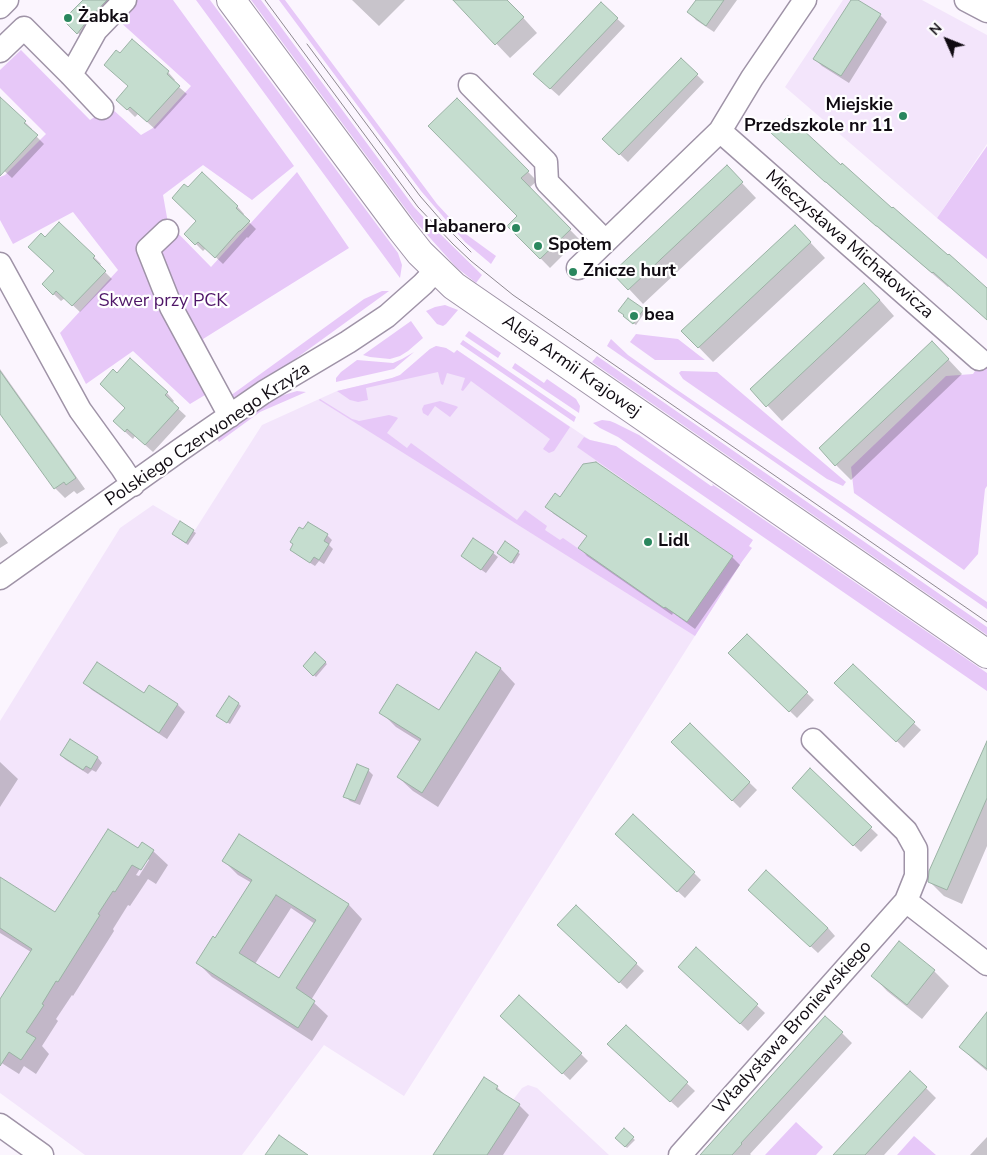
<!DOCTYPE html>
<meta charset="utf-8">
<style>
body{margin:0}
#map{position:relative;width:987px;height:1155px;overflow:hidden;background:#fbf5fe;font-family:"Nunito Sans",sans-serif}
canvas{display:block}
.north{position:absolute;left:922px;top:15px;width:50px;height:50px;-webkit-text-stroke:4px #fff;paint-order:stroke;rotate:314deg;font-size:14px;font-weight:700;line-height:20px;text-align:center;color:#100b12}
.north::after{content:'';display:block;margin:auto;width:18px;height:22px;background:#100b12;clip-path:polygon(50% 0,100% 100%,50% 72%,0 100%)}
</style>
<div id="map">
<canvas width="987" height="1155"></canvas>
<div class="north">N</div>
</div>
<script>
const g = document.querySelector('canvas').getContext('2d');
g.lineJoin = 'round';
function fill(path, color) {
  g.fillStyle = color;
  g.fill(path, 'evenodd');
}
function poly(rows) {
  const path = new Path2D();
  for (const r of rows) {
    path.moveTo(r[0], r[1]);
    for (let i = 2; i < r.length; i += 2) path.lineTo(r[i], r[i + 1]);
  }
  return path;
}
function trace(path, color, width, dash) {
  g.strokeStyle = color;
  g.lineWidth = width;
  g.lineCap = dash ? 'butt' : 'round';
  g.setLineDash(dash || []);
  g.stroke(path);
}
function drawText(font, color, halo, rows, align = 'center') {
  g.font = font + ' "Nunito Sans",sans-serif';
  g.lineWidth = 4.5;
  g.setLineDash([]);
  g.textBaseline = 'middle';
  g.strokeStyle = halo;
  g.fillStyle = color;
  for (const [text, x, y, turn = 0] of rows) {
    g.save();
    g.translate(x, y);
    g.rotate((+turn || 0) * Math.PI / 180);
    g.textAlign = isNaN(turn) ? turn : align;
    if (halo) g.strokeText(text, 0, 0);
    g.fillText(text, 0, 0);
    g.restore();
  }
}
const built = poly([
 [843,0,922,0,987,35,987,144,937,218,785,87],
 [436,346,446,348,454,353,457,350,590,440,609,444,734,555,741,563,404,1096,324,1045,242,1155,85,1155,0,1093,0,721,120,528,153,505,195,530,262,425,337,391,392,378,400,375,430,349],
 [484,1077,498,1086,496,1089,513,1100,522,1088,528,1085,537,1088,609,1155,433,1155]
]);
const green = poly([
 [130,0,173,0,294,166,252,200,203,165,163,195,168,223,211,267,297,172,349,248,203,339,225,383,190,404,133,351,86,384,60,333,118,270,73,212,13,244,0,220,0,177,5,175,46,134,0,88,0,70,21,50,90,120,110,107,141,135,153,128,191,86,118,20],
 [196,0,210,0,398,253,402,265,400,278],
 [251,0,261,0,414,207,428,222,482,275,476,283,456,267,414,220],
 [279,0,285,0,437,204,463,232,496,256,491,264,465,242,421,191],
 [987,146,987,259,937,218],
 [382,291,389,291,240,399,237,399,230,396,364,299],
 [445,305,458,310,446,324,443,326,437,324,426,311,435,307],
 [411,321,423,338,408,351,400,356,390,359,370,357,363,355],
 [469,331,501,353,498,358,465,336],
 [636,334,678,339,705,360,655,360,630,342],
 [611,339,628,355,673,387,987,602,987,609,607,346],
 [463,340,576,417,574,422,460,344],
 [436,346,446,348,454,353,457,350,570,427,554,451,549,453,543,449,550,439,471,381,463,391,461,390,465,378,447,373,443,385,441,384,438,372,366,388,368,400,358,402,350,400,337,391,392,378,400,375,430,349],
 [414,352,394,369,336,382,336,378,341,372,357,360,393,363,402,359],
 [987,353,987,486,985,489,978,554,964,570,854,493,851,467,946,376,973,374],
 [597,356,987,627,987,635,592,362],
 [515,363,544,383,547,379,576,399,580,406,579,413,512,368],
 [681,371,717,372,846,482,843,486,827,479,683,379,679,373],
 [297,391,306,392,260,412,219,442,216,437,277,397],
 [320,399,352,419,356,420,359,421,389,415,396,417,398,418,387,433,407,448,411,443,517,520,525,510,547,526,545,530,560,540,563,538,664,608,665,607,687,622,733,556,577,447,584,437,590,440,616,446,753,540,749,546,752,548,741,563,695,636,319,400],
 [440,401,456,406,458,407,450,417,435,406,428,416,423,413,422,409,424,405],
 [602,420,610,421,615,423,639,435,711,486,713,486,712,484,987,673,987,691,618,437,600,428,593,423],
 [796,1122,823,1147,816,1155,765,1155],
 [914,1136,936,1155,897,1155]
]);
const shadow = poly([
 [85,0,116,0,84,39,65,20],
 [352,0,405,0,379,26],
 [455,0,507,0,537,33,510,58],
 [697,0,737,0,714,32,696,20,689,12],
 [852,0,856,0,880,15,887,22,849,83,822,66,815,59],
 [601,4,625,26,559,96,542,81],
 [681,59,704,82,628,162,604,139],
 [168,72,175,80,173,82,187,94,155,129,138,114,135,117,125,107,129,87],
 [0,98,32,129,31,131,44,144,12,178,0,167],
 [457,100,537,181,529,188,579,239,550,268,509,226,519,216],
 [788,148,892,210,987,289,987,320,949,286,948,287,893,240,892,240,841,195,841,196],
 [741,182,756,198,643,304,629,289],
 [237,206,244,214,243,216,256,229,248,238,247,237,223,264,206,248,203,251,193,241],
 [45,239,94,257,101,264,99,266,112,279,80,312,65,298,61,301,43,284,55,271],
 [809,241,825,258,713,362,683,331],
 [879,299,894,316,782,421,752,389],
 [629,300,645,312,636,325,626,318],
 [947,358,962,374,851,480,836,465],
 [0,369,85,489,77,494,74,491,65,498,55,488,0,411],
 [167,393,174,401,172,403,186,416,153,452,135,436,133,439,122,429,127,408],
 [596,463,732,557,740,565,695,629,673,613,672,615,587,556,580,548,588,537,554,514,547,507,560,498],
 [180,523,196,533,188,545,175,536],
 [303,531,327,535,332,540,329,545,333,549,324,564,319,561,315,566,296,554,291,550],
 [0,532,8,543,0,548],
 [505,543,520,554,514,564,500,555],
 [493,553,498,557,486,573,467,560,462,556],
 [747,635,814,700,797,718,730,653],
 [316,654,327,664,316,677,304,666],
 [476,654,501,669,515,684,438,807,413,791,398,777,420,742,396,727,381,712,440,711],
 [853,666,921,730,904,748,836,683],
 [85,683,144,695,150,687,178,705,185,712,167,739,92,690],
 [239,704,241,706,230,724,220,718],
 [690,725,757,790,740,808,673,742],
 [70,741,98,758,102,763,96,772,92,770,88,774,66,760,61,755],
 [987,744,987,846,962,904,944,896,929,881],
 [0,762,18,779,0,807],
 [368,770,373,775,360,805,350,801,345,796],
 [810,770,878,835,861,852,793,787],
 [240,836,349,905,362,919,311,1000,328,1016,312,1041,212,977,198,963,216,939,252,883,238,875,224,861],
 [291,908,315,924,280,980,255,964],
 [624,842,694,873,701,880,685,898],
 [138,850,153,851,168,865,156,884,148,879,130,906,128,905,113,929,114,931,73,996,72,995,56,1019,58,1021,42,1046,49,1054,36,1074,24,1066,19,1074,0,1062,0,1001,31,952,0,933,0,878,55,914],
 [147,858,149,860,139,876,136,875],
 [757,897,828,928,835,936,818,953],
 [576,907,644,971,627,989,566,932],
 [697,949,765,1013,748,1031,687,974],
 [934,971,949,986,922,1019,887,991,873,976],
 [987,1014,987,1071,975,1061,961,1047],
 [509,1023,581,1054,588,1061,570,1080],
 [626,1026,695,1091,678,1108,616,1052],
 [842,1033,852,1043,750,1154,751,1155,701,1155],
 [497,1087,507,1097,519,1105,529,1115,503,1155,435,1155],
 [926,1088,936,1098,884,1155,835,1155],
 [624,1130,635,1140,627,1148,617,1138],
 [987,1137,987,1155,970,1155]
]);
const building = poly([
 [83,0,107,0,87,21,77,34,63,20,83,0],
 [453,0,507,0,524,17,495,45,453,0],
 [696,0,724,0,706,26,687,12,696,0],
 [851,0,858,0,881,14,841,76,813,59,851,0],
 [601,2,618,18,550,89,533,74,601,2],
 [132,39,169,71,167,74,180,86,147,122,130,107,127,110,116,100,128,86,104,65,116,50,120,53,132,39],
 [681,58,698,74,619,155,602,139,681,58],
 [0,97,26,121,24,123,38,135,0,176,0,97],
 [457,98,529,171,521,178,571,229,540,259,507,226,517,216,428,126,457,98],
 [788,116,841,165,842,163,892,208,893,207,948,255,949,254,987,288,987,320,933,272,932,273,877,226,876,226,826,182,825,182,771,133,788,116],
 [727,165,743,182,628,290,612,273,727,165],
 [202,172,238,206,236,208,250,221,240,231,239,231,215,258,198,242,195,245,184,234,196,221,172,198,184,184,188,187,202,172],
 [59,222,95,256,93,258,106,271,72,306,56,291,53,295,42,284,54,271,28,247,41,233,45,237,59,222],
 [795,225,811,242,698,348,681,331,795,225],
 [864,283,880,300,766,407,750,389,864,283],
 [628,298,644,309,633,324,623,316,624,315,618,311,628,298],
 [932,341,949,359,835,466,819,448,932,341],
 [130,358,168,392,165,395,179,408,145,445,127,429,125,432,113,421,125,408,100,384,113,369,117,373,130,358],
 [0,371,76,478,66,485,64,482,54,489,0,414,0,371],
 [596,462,733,556,687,622,665,607,664,608,578,548,587,536,545,507,555,493,560,497,583,464,596,462],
 [180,521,194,530,186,543,172,534,180,521],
 [308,522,328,534,324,541,329,544,319,560,314,557,310,563,290,550,293,544,290,542,299,527,303,529,308,522],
 [473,538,494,552,481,570,461,556,473,538],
 [505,541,519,551,511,563,497,553,505,541],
 [747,634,808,692,789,712,728,653,747,634],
 [315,652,326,662,313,676,303,666,315,652],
 [476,652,501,668,422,793,397,777,421,739,379,713,397,684,439,710,476,652],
 [97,662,144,693,149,685,178,704,159,733,83,683,97,662],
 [853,664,915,722,896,742,834,683,853,664],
 [229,696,239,703,227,723,216,716,229,696],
 [690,723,750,782,732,801,671,742,690,723],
 [70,739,98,757,91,769,86,766,83,770,60,755,70,739],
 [987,741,987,798,947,890,928,882,929,871,987,741],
 [357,764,369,769,355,801,343,797,357,764],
 [810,768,872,827,853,846,792,788,810,768],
 [633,814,695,872,677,892,615,834,633,814],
 [108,829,138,848,142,842,154,850,141,870,132,865,115,892,113,891,98,914,100,915,58,982,56,981,42,1004,44,1005,26,1032,36,1038,21,1060,9,1052,0,1066,0,999,32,949,0,928,0,877,55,912,108,829],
 [239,834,349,904,296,988,315,1001,298,1028,196,963,213,936,215,938,252,880,222,861,239,834],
 [276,895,316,920,279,978,239,953,276,895],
 [766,870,828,928,810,947,748,890,766,870],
 [576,905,637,963,619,983,557,925,576,905],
 [899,941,935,970,907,1005,871,976,899,941],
 [696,947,758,1004,740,1024,678,967,696,947],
 [519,995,582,1053,562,1074,500,1016,519,995],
 [987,1012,987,1069,959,1047,987,1012],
 [825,1016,843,1032,741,1143,742,1144,732,1155,700,1155,825,1016],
 [626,1025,688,1082,670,1102,607,1044,626,1025],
 [910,1071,927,1087,865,1155,833,1155,910,1071],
 [484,1077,498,1086,496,1089,520,1104,487,1155,433,1155,484,1077],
 [624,1128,634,1137,625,1147,615,1138,624,1128],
 [279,1135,308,1155,265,1155,279,1135]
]);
const minor = poly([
 [966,0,987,11],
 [0,7,7,0],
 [0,51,24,28,71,75,102,108],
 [71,75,96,30,125,0],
 [470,85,546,162,547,182,605,241],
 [720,131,979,359],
 [167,231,148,249,171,307,230,416],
 [0,264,80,410,122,468,133,485],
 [578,268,720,131,752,78,805,0],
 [0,578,180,450,264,392,348,342,387,316,423,284,437,269],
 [906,901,987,964],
 [0,1125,42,1155],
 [680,1155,906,901,916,876,916,849,906,831,813,740]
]);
const major = poly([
 [231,0,401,229,420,253,454,286,987,654]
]);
const tram = poly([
 [265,0,418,207,453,244,471,261,513,295,987,622],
 [307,44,420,196,454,235,471,252]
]);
const markers = [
 [68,18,5,"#2a875e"],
 [903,116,5,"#2a875e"],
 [516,228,5,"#2a875e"],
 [538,246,5,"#2a875e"],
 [573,272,5,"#2a875e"],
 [634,316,5,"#2a875e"],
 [648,542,5,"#2a875e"]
];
const poiNames = [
 ["Żabka",78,18],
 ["Miejskie",893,106,"right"],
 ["Przedszkole nr 11",893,127,"right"],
 ["Habanero",506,228,"right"],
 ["Społem",548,246],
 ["Znicze hurt",583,272],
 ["bea",644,316],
 ["Lidl",658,542]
];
const streetNames = [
 ["Mieczysława Michałowicza",849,245,41],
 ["Aleja Armii Krajowej",571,367,35],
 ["Polskiego Czerwonego Krzyża",208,435,-34],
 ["Władysława Broniewskiego",793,1028,-48]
];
const parkNames = [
 ["Skwer przy PCK",163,302]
];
fill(built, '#f3e5fb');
fill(green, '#e7c8f8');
fill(shadow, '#0003');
fill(building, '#c5ddcf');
trace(building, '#9bb2a5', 1);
trace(minor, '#9f93a7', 25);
trace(major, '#9f93a7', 30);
trace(minor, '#fff', 22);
trace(major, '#fff', 28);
trace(tram, '#8e8890', 1);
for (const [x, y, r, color] of markers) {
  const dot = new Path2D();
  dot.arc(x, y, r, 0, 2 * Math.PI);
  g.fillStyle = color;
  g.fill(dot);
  trace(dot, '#fff', 2);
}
drawText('bold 18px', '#100b12', '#fff', poiNames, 'left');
drawText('18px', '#100b12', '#fff', streetNames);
drawText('18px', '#4f1668', '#fff', parkNames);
</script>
